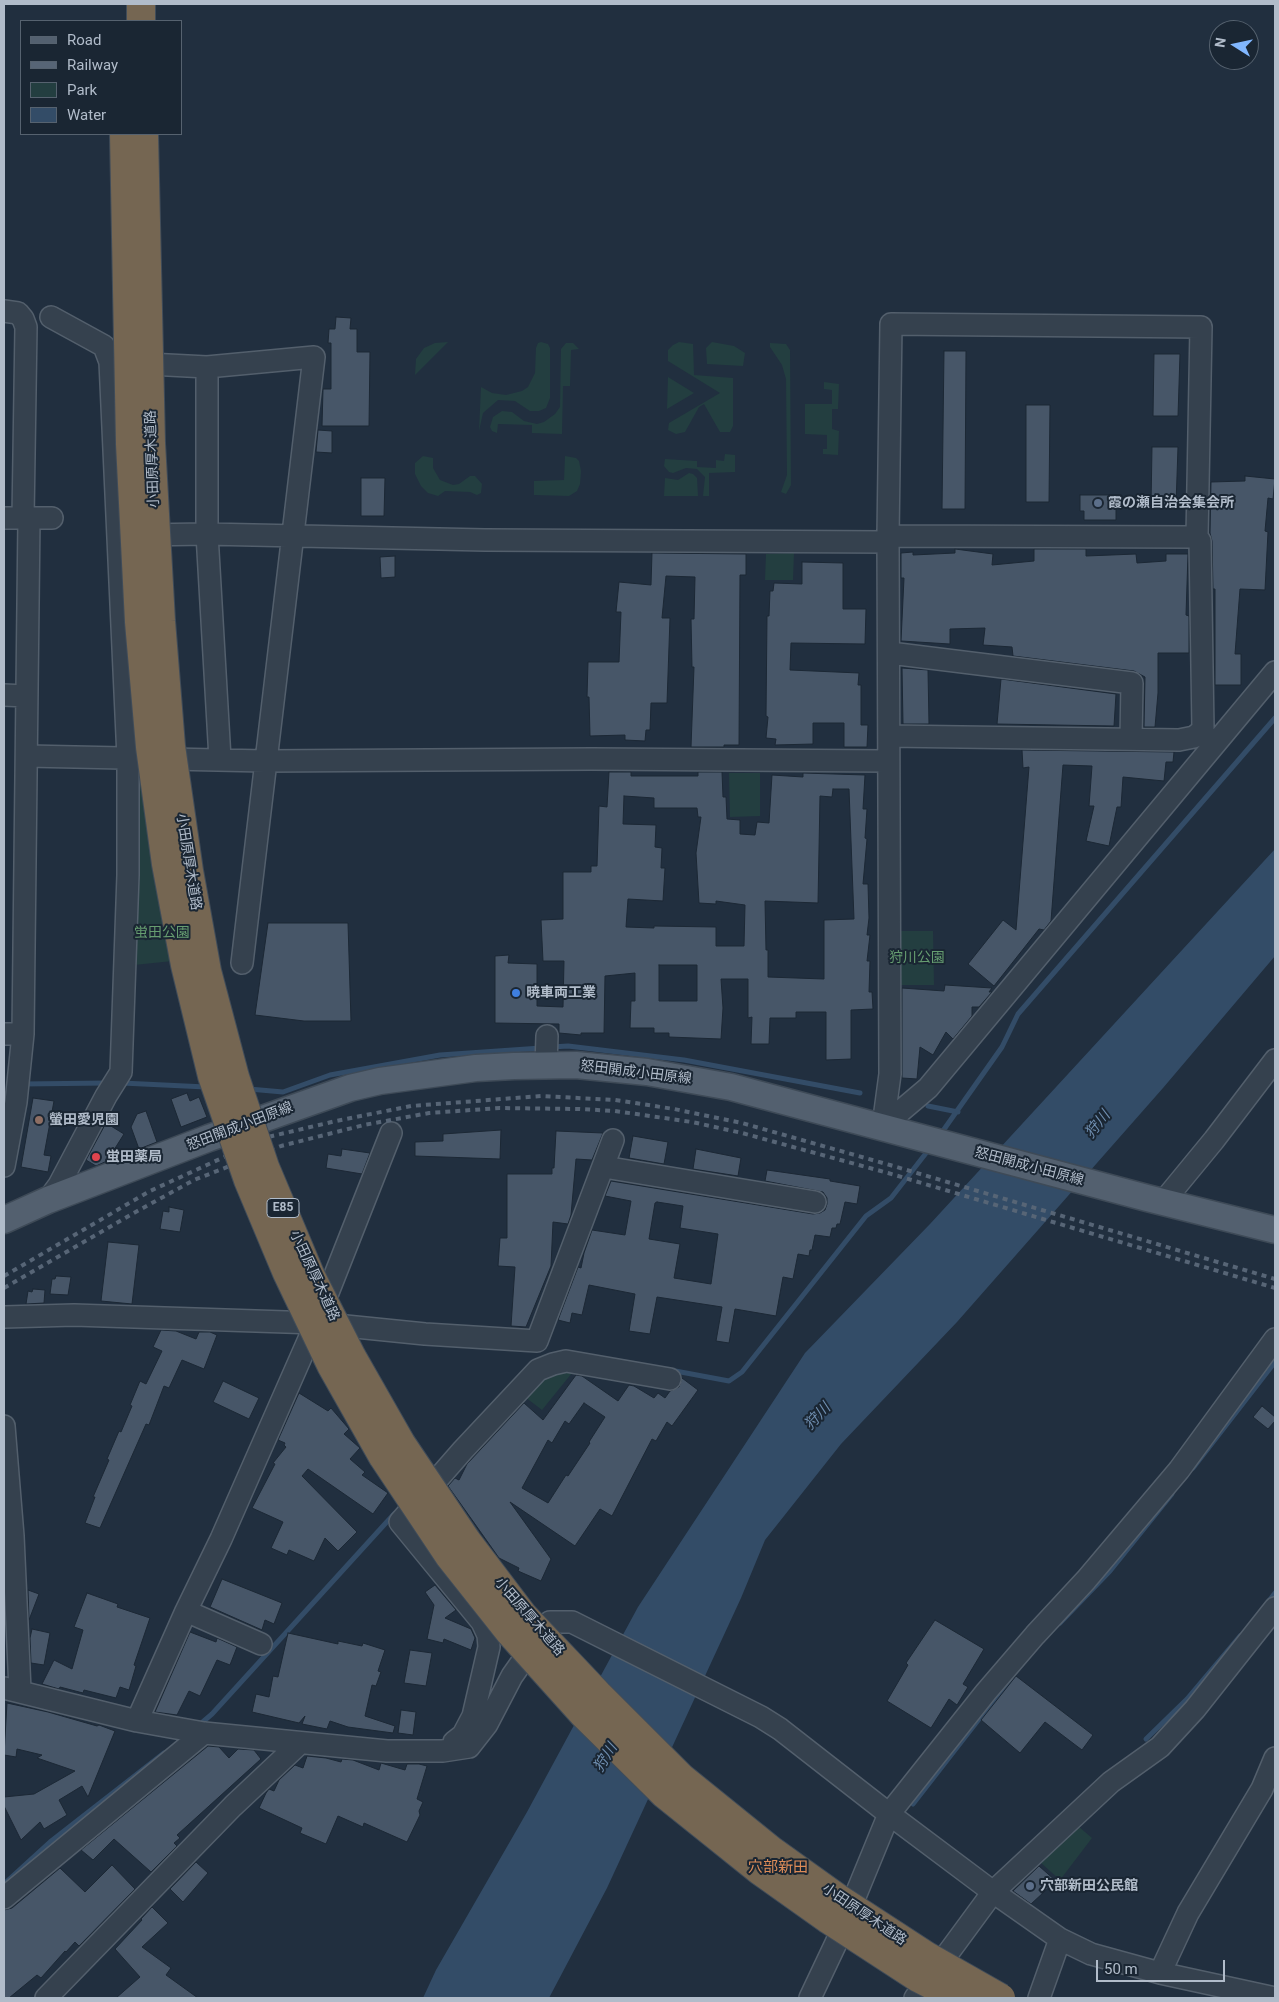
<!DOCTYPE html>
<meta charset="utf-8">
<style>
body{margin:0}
#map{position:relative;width:1279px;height:2002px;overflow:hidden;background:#212f3f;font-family:Roboto,sans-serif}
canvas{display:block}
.frame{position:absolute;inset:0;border:5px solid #b1bcca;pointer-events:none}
.legend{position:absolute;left:20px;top:20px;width:162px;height:115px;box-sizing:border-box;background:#1a2633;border:1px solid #56626f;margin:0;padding:6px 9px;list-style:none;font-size:15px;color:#b1bcca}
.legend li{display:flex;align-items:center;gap:10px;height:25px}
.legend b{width:25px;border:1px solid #56626f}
.north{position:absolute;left:1209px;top:20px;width:50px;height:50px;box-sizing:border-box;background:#1a2633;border:1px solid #56626f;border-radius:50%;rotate:280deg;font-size:14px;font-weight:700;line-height:20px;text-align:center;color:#b1bcca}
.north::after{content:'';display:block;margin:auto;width:18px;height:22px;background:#81b7ff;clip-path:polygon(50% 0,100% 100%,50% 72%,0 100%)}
.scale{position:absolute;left:1096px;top:1960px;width:129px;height:22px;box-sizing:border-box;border:2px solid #b1bcca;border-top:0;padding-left:6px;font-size:15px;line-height:18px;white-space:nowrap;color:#b1bcca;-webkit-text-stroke:4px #1a2633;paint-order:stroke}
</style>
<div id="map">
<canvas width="1279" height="2002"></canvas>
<div class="frame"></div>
<ul class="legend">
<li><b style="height:6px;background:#53606f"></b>Road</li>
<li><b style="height:6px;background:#576576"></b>Railway</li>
<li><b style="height:14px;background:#233e40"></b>Park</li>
<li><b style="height:14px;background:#334c67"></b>Water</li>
</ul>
<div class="north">N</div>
<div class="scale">50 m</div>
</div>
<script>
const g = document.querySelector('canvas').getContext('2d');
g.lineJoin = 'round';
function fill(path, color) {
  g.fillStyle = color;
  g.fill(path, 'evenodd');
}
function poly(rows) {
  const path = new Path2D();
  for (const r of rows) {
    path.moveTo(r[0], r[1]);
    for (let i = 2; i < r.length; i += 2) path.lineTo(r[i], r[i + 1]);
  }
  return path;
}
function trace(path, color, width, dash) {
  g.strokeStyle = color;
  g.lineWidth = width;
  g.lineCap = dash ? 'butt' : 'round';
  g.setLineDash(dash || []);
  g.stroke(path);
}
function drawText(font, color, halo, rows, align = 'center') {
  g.font = font + ' Roboto,"Noto Sans JP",sans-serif';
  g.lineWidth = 4;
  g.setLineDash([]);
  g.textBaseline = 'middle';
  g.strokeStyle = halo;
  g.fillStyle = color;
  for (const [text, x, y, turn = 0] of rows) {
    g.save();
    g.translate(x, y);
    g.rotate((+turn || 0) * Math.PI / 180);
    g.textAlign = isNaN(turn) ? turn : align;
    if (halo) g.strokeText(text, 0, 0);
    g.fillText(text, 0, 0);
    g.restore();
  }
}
const green = poly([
 [448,342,415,375,416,359,424,348,435,343],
 [541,342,548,344,550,348,550,398,546,408,539,411,530,411,515,401,498,400,483,413,479,431,481,387,492,393,506,395,522,391,528,387,535,373,536,348,538,343],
 [679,342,693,344,694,375,733,378,733,426,730,432,720,432,704,404,699,407,685,432,676,434,668,430,669,423,720,393,668,361,668,350,673,345],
 [712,342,734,346,745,353,743,366,707,364,706,348],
 [566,343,573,343,579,349,571,350,570,386,563,386,562,434,532,433,532,425,498,424,497,433,492,431,490,427,493,417,502,411,512,412,524,421,537,424,544,422,555,414,560,407,561,349],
 [770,343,786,344,790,350,791,485,786,494,781,492,787,475,786,379,782,365,770,347],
 [668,377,694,393,667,409],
 [824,382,839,384,838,409,832,409,832,429,839,431,838,455,823,454,823,449,827,449,827,435,805,434,805,404,832,404,832,390,824,389],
 [725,454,735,455,735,472,709,473,709,496,703,496,705,477,697,469,686,468,673,473,669,472,664,466,665,459,697,461,697,467,716,468,716,460,724,461],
 [423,456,433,458,433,468,440,480,453,485,459,484,470,476,475,476,482,484,481,493,477,495,470,492,445,491,438,496,428,493,421,486,415,474,415,463],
 [565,456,576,458,579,461,581,471,580,484,577,491,569,496,534,495,534,481,564,480],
 [689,473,693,474,697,478,698,496,664,496,665,478,678,480],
 [794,553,793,580,765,580,766,554],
 [137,765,168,765,192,959,134,965],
 [729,773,760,773,760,816,730,817],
 [900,931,933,931,934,985,899,985],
 [561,1369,572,1373,542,1410,525,1397,541,1377],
 [1078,1826,1092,1838,1060,1880,1040,1862]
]);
const water = poly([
 [1275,849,1275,956,1163,1088,957,1322,841,1444,765,1540,741,1598,607,1888,549,1998,423,1998,436,1970,527,1812,638,1607,805,1353,930,1224]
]);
const stream = poly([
 [552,1047,568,1046,684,1060,860,1093],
 [122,1083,206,1087],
 [22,1084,108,1083],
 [249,1089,283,1092,330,1075,440,1055,541,1048],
 [928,1106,958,1112],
 [940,1135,1002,1047,1018,1014,1275,718],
 [670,1370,729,1381,742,1372,866,1216,891,1198,930,1148],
 [1193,1468,1275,1362],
 [1268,1602,1275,1593],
 [1060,1623,1110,1571,1172,1494],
 [198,1726,212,1714,394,1514],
 [1146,1739,1187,1699,1240,1636],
 [913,1804,1011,1678],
 [4,1884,50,1842,164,1753]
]);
const building = poly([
 [336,317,351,318,350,329,357,329,357,352,370,352,369,426,322,426,323,389,331,389,331,343,328,343,329,329,335,329,336,317],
 [944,351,966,351,965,509,942,509,944,351],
 [1154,354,1180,354,1178,416,1153,416,1154,354],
 [1026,405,1050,405,1049,502,1026,502,1026,405],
 [318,430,332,431,332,453,316,452,318,430],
 [1152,447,1178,447,1176,506,1151,506,1152,447],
 [1245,476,1275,479,1273,499,1268,498,1265,531,1268,532,1265,590,1240,589,1235,654,1241,654,1241,685,1215,685,1215,589,1213,589,1212,541,1210,533,1211,482,1245,481,1245,476],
 [361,478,385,478,384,516,361,516,361,478],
 [1080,495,1116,495,1116,520,1084,520,1084,511,1080,511,1080,495],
 [955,549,993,554,992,565,1034,561,1034,549,1086,549,1086,556,1136,554,1137,563,1166,561,1166,554,1188,554,1186,615,1189,616,1189,653,1158,653,1158,693,1155,727,1144,727,1145,677,1134,671,1013,656,1012,647,983,645,985,628,950,629,950,644,901,641,904,578,901,578,901,553,913,552,913,555,955,553,955,549],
 [652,553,746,554,746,575,740,575,739,745,724,745,724,747,691,747,694,667,692,667,691,619,694,619,695,577,666,576,662,618,670,618,667,703,651,703,650,730,646,730,645,741,625,740,625,735,590,736,589,697,587,697,588,662,619,662,621,612,616,612,619,582,651,585,652,553],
 [395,556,395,577,381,578,380,557,395,556],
 [802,562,843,563,843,609,866,609,865,644,791,643,790,670,859,673,858,685,861,685,861,725,868,725,867,747,844,747,844,723,813,723,813,744,775,745,776,739,766,738,768,717,766,716,767,616,769,616,770,591,773,591,774,583,802,584,802,562],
 [902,668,928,670,929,724,903,724,902,668],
 [1001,679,1116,694,1114,726,997,724,1001,679],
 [1022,750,1174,752,1173,762,1166,762,1164,781,1123,777,1121,807,1117,807,1109,846,1086,841,1094,806,1089,806,1092,766,1063,765,1051,921,1044,930,1039,929,994,986,968,964,1003,920,1016,930,1029,767,1023,768,1022,750],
 [609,772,631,772,631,776,698,776,698,772,722,772,723,797,726,797,727,819,740,820,740,834,755,835,757,822,769,823,772,775,803,777,803,773,865,775,863,809,867,809,865,838,867,839,863,884,868,884,869,918,867,935,870,935,867,961,870,961,869,992,872,992,873,1009,851,1010,851,1059,826,1060,826,1012,796,1012,796,1018,770,1018,769,1044,751,1044,752,1017,748,1018,748,979,721,979,723,1008,721,1039,669,1037,669,1033,654,1033,654,1028,630,1028,631,1001,635,1001,635,973,605,976,604,1033,581,1033,581,1035,559,1033,559,1024,495,1023,495,956,509,955,508,963,537,964,537,1006,563,1007,564,961,543,961,541,920,563,919,563,872,591,872,591,866,597,866,599,806,607,807,609,772],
 [833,789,849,789,854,919,824,920,824,979,768,977,768,950,766,950,765,901,818,903,820,796,832,797,833,789],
 [624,796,654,798,654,808,697,808,698,817,701,817,696,853,699,903,716,904,716,901,745,905,744,946,716,946,716,927,654,926,654,928,626,927,628,899,663,901,665,868,661,868,662,848,655,847,656,825,623,824,624,796],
 [659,965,697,965,697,1001,659,1001,659,965],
 [268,923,348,923,351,1021,304,1021,255,1015,268,923],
 [945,985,992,988,989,992,992,992,979,1007,972,1007,972,1016,953,1039,946,1032,933,1055,920,1047,917,1079,902,1078,902,988,944,991,945,985],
 [187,1093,190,1101,199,1097,207,1117,181,1127,171,1099,187,1093],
 [33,1098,54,1101,44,1155,51,1156,48,1172,21,1167,33,1098],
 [146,1111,157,1142,139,1149,131,1127,137,1114,146,1111],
 [106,1123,124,1134,107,1161,96,1166,86,1160,106,1123],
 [501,1130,500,1159,415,1156,415,1142,443,1141,443,1134,501,1130],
 [556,1131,603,1133,592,1160,576,1159,571,1215,568,1224,553,1222,551,1266,526,1327,511,1326,515,1267,498,1266,500,1238,507,1238,507,1174,552,1174,552,1168,554,1168,556,1131],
 [633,1136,668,1142,664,1164,629,1158,633,1136],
 [342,1149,370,1153,362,1174,326,1168,328,1154,341,1156,342,1149],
 [696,1149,741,1158,738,1176,693,1169,696,1149],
 [767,1170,830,1179,830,1181,860,1186,857,1204,845,1202,840,1224,837,1224,836,1228,832,1228,830,1237,815,1235,812,1250,810,1250,809,1256,798,1254,793,1279,783,1277,776,1316,735,1309,729,1343,716,1341,722,1307,657,1297,650,1334,629,1331,635,1294,589,1285,582,1315,572,1313,570,1323,558,1320,578,1267,581,1268,584,1253,592,1230,625,1235,631,1201,605,1196,611,1181,813,1214,820,1213,825,1210,827,1204,827,1198,823,1192,765,1181,767,1170],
 [657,1202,683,1206,680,1228,718,1234,711,1284,674,1278,680,1244,649,1239,655,1203,657,1202],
 [169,1207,184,1210,180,1232,160,1229,163,1211,169,1212,169,1207],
 [108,1242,139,1245,132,1304,101,1301,108,1242],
 [56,1276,71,1277,68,1295,50,1294,52,1279,55,1279,56,1276],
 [33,1289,45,1290,44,1303,26,1304,28,1291,32,1292,33,1289],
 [161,1330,176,1331,196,1339,199,1332,210,1332,217,1335,204,1369,182,1360,169,1388,164,1386,149,1425,146,1424,100,1528,85,1523,95,1497,93,1497,109,1460,107,1459,119,1431,121,1432,132,1406,130,1405,140,1381,146,1384,162,1351,153,1347,161,1330],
 [576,1375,582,1376,618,1401,629,1385,634,1386,654,1398,658,1393,665,1398,670,1391,679,1387,682,1378,698,1390,672,1426,667,1422,656,1441,652,1439,612,1516,600,1509,575,1546,510,1502,551,1559,541,1581,518,1571,519,1568,499,1558,448,1486,455,1478,459,1480,467,1464,524,1403,543,1420,576,1375],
 [584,1403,605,1417,589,1442,590,1443,568,1476,566,1475,548,1503,522,1488,548,1440,552,1443,565,1421,569,1424,584,1403],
 [223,1381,259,1398,249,1419,213,1402,223,1381],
 [299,1393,328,1411,331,1408,349,1429,344,1434,360,1448,350,1459,365,1472,362,1475,388,1493,373,1514,308,1469,302,1476,357,1532,338,1551,325,1538,314,1561,289,1550,287,1555,271,1548,283,1522,252,1508,275,1464,273,1463,286,1447,284,1445,285,1443,278,1440,299,1393],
 [1262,1406,1275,1417,1275,1421,1268,1429,1253,1417,1262,1406],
 [222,1579,282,1603,274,1624,265,1620,262,1630,210,1607,222,1579],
 [435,1585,456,1610,445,1618,471,1629,475,1638,471,1650,444,1639,443,1643,427,1639,434,1605,425,1592,435,1585],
 [28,1590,39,1594,29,1620,28,1590],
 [87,1593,118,1604,117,1607,150,1618,134,1665,136,1666,129,1690,120,1687,116,1698,84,1690,83,1693,60,1687,59,1689,42,1684,54,1660,72,1669,83,1630,74,1627,87,1593],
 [935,1620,984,1649,963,1684,968,1687,957,1705,949,1699,931,1728,887,1701,908,1665,906,1663,935,1620],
 [32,1629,50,1633,44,1665,31,1663,30,1638,32,1629],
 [190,1632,216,1642,217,1638,237,1647,230,1665,217,1660,200,1696,189,1691,177,1715,155,1712,190,1632],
 [288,1633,338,1644,338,1641,362,1646,363,1643,385,1650,378,1671,381,1672,376,1686,372,1685,365,1716,395,1726,393,1733,348,1727,330,1721,327,1729,302,1724,305,1716,299,1723,252,1712,256,1694,269,1697,273,1676,278,1677,288,1633],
 [410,1650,432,1653,426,1686,404,1683,410,1650],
 [1016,1676,1093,1735,1082,1750,1045,1722,1020,1753,981,1720,1016,1676],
 [7,1703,48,1712,97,1726,99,1725,115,1731,88,1797,82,1786,59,1800,67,1815,44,1829,40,1822,21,1840,4,1806,4,1797,34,1794,75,1771,37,1758,42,1755,17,1749,16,1757,4,1755,7,1703],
 [401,1710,416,1712,413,1735,398,1733,401,1710],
 [208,1746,219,1747,229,1758,238,1749,254,1750,261,1759,177,1835,180,1838,174,1843,177,1846,151,1872,114,1839,93,1860,81,1850,208,1746],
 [307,1756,326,1758,341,1762,342,1759,353,1760,379,1770,381,1763,405,1770,407,1764,419,1764,427,1766,417,1799,423,1802,419,1811,420,1815,407,1842,364,1823,363,1827,338,1816,326,1844,300,1833,302,1828,259,1808,266,1793,269,1789,274,1791,279,1780,295,1765,303,1768,307,1756],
 [196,1862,208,1873,183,1902,170,1889,196,1862],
 [112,1865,135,1889,79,1946,75,1942,66,1952,65,1951,41,1978,37,1975,9,1998,4,1998,4,1910,12,1908,60,1868,85,1892,112,1865],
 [1039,1866,1056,1881,1031,1904,1013,1891,1039,1866],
 [152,1907,168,1923,142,1947,171,1968,166,1975,198,1998,116,1998,140,1977,115,1949,142,1920,141,1919,152,1907]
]);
const minor = poly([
 [4,311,18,313,23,319,26,327,23,518],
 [51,317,104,346,110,362],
 [207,367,207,534,220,759],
 [4,518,52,518],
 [141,535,207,534,485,540,889,542],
 [888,536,1197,537],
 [890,653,1132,683,1131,739],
 [4,695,26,696],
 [27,756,265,761,592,759,888,761],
 [4,1034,23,1034],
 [546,1065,547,1036],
 [883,1126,890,1074,888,536,891,324,1201,327,1197,537,1200,541,1203,730,1194,737,1179,740,889,736],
 [883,1126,928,1088,1275,672],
 [4,1166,16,1102,23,1034,29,518],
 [604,1167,815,1202],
 [48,1200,59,1185,106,1096,121,1072,128,875,128,758,110,362,207,367,314,357,242,963],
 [1163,1202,1214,1140,1275,1060],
 [4,1317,74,1315,316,1323,425,1334,537,1341,613,1140],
 [4,1426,13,1536,20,1690],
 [186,1611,261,1644],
 [4,1688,137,1721,204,1733,387,1751,443,1751,469,1747,487,1724,512,1676,550,1622,572,1622,761,1717,780,1729,889,1814,993,1892,1060,1939,1091,1954,1160,1973,1275,1998],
 [137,1721,186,1611,221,1539,316,1323,391,1133],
 [454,1742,463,1735,473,1716,489,1647,488,1635,482,1622,400,1522,463,1450,538,1370,553,1364,566,1361,670,1379],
 [4,1898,204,1733],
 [1160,1973,1188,1913,1262,1789,1275,1758],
 [46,1998,233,1806,300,1743],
 [810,1998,836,1943,889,1814,986,1692,1035,1635,1086,1580,1179,1470,1275,1339],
 [915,1998,993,1892,1111,1782,1160,1747,1195,1709,1275,1608],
 [1039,1998,1060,1939]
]);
const major = poly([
 [4,1220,48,1200,209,1138,350,1088,380,1081,476,1068,514,1066,576,1065,647,1072,731,1087,1147,1198,1275,1230]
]);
const highway = poly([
 [141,4,141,21]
]);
const rail = poly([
 [4,1276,150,1191,268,1137,336,1121,411,1106,541,1096,615,1100,674,1109,742,1123,890,1165,1275,1279],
 [4,1288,132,1214,194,1180,281,1146,364,1125,429,1113,500,1108,580,1109,615,1111,692,1122,742,1133,888,1173,1275,1288]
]);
const highwayBridge = poly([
 [124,134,130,444,139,622,150,747,166,864,185,965,212,1076,248,1180,287,1273,331,1365,383,1457,449,1556,510,1633,582,1713,664,1794,760,1871,829,1920,918,1978,957,1998],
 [144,134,151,443,161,621,171,746,189,871,207,971,235,1077,265,1167,310,1274,352,1357,401,1443,467,1541,523,1615,598,1694,682,1778,771,1850,838,1898,927,1956,1001,1998]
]);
const markers = [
 [1098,503,5,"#5c6f8a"],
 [516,993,5,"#3f7fe0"],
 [39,1120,5,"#8d6e63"],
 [96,1157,5,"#e0444e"],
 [1030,1886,5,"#5c6f8a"]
];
const shields = [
 [283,1208,32]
];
const shieldNames = [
 ["E85",283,1208]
];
const streetNames = [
 ["小田原厚木道路",153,459,-92],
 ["小田原厚木道路",188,862,81],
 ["怒田開成小田原線",636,1073,7],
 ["怒田開成小田原線",240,1127,-21],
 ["怒田開成小田原線",1029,1167,15],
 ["小田原厚木道路",314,1276,65],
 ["小田原厚木道路",529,1617,49],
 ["小田原厚木道路",864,1915,34]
];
const poiNames = [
 ["霞の瀬自治会集会所",1108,503],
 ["暁車両工業",526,993],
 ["螢田愛児園",49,1120],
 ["蛍田薬局",106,1157],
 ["穴部新田公民館",1040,1886]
];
const parkNames = [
 ["蛍田公園",162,933],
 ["狩川公園",917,958]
];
const waterNames = [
 ["狩川",1098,1125,-51],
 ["狩川",818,1417,-47],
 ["狩川",606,1758,-58]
];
const neighbourhoodNames = [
 ["穴部新田",778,1868]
];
fill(green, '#233e40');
fill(water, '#334c67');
trace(stream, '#334c67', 5);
fill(building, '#475668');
trace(building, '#1c2835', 1);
trace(minor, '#535f6c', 24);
trace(major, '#3e4a57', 29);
trace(highway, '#404c59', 30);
trace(minor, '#35414e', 21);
trace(major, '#53606f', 26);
trace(highway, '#756652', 28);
trace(rail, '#576576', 4, [5, 5]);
trace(highwayBridge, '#404c59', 30, []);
trace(highwayBridge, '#756652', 28);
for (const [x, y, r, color] of markers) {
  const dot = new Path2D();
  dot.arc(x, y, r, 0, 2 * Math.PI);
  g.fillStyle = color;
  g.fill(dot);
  trace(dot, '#1a2633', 2);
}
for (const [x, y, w] of shields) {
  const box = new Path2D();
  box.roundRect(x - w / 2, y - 9.5, w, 19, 4);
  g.fillStyle = '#1a2633';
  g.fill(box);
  trace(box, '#b1bcca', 1);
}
drawText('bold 12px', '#b1bcca', null, shieldNames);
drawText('14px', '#b1bcca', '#1a2633', streetNames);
drawText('bold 14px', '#b1bcca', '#1a2633', poiNames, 'left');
drawText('14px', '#669d70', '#1a2633', parkNames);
drawText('italic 15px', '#6f8eb0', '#1a2633', waterNames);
drawText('15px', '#de8c58', '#1a2633', neighbourhoodNames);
</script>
